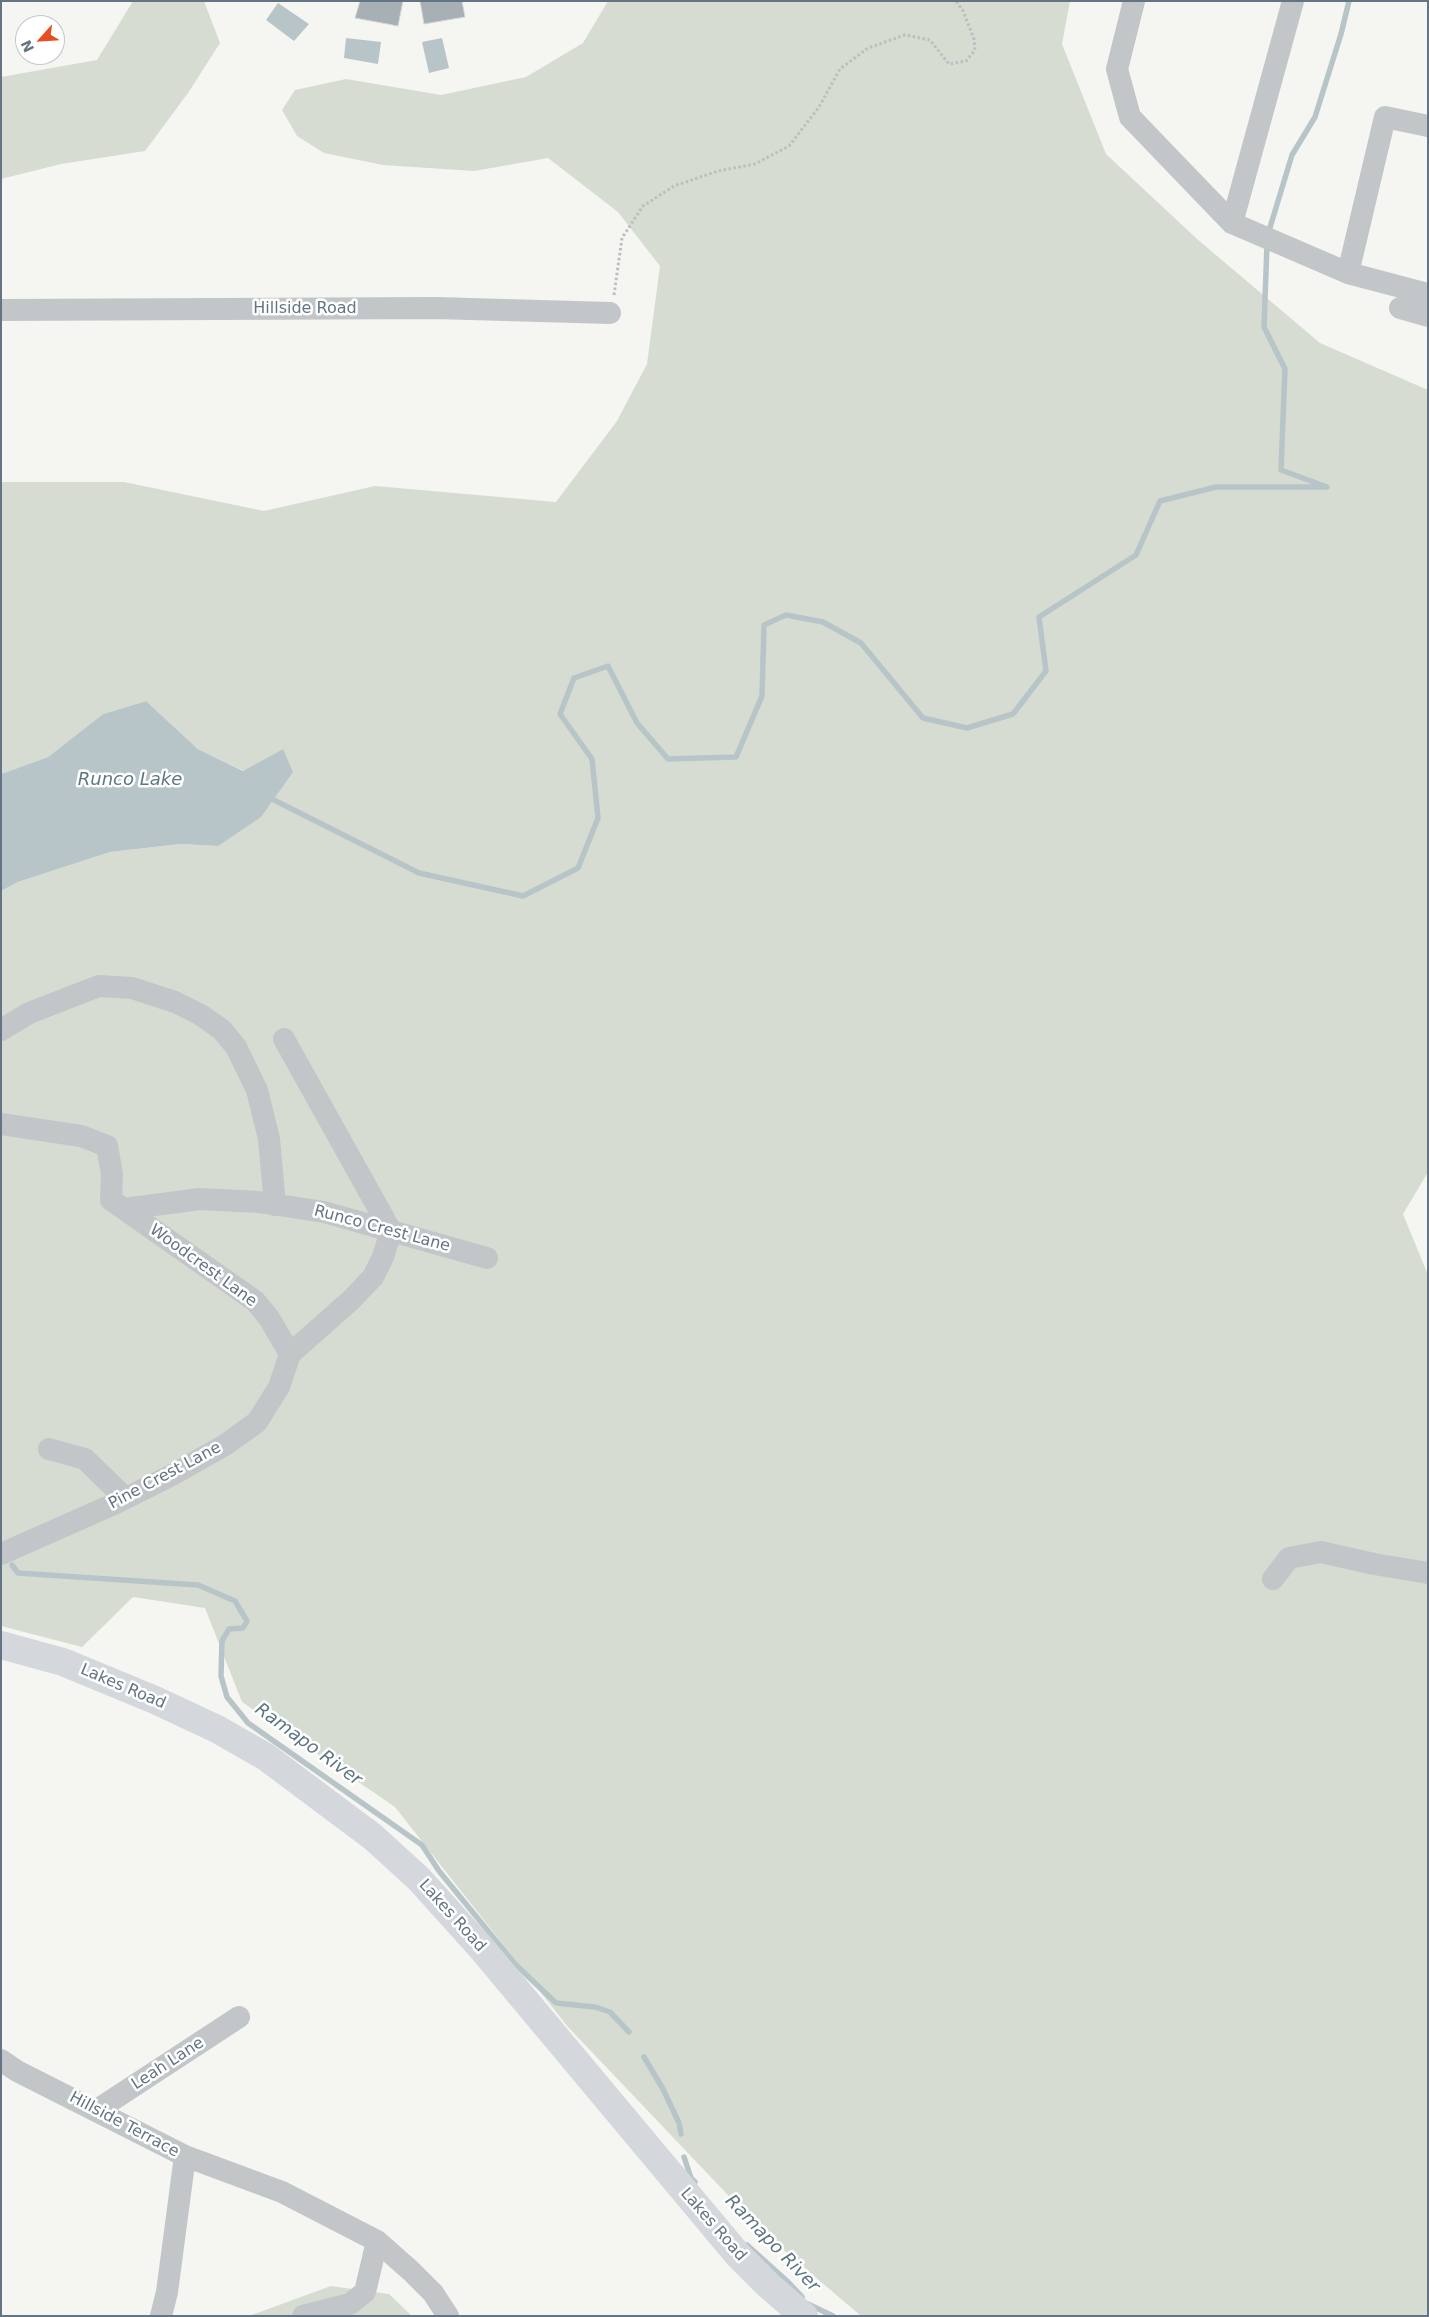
<!DOCTYPE html>
<style>
body{margin:0}
#map{position:relative;width:1429px;height:2317px;overflow:hidden;background:#f5f5f1;font-family:"DejaVu Sans",sans-serif}
canvas{display:block}
.frame{position:absolute;inset:0;border:2px solid #637583;pointer-events:none}
.north{position:absolute;left:15px;top:15px;width:50px;height:50px;box-sizing:border-box;background:#fff;border:1px solid #c1c8cd;border-radius:50%;rotate:244deg;font-size:14px;font-weight:700;line-height:20px;text-align:center;color:#637583}
.north::after{content:'';display:block;margin:auto;width:18px;height:22px;background:#e74d20;clip-path:polygon(50% 0,100% 100%,50% 72%,0 100%)}
</style>
<div id="map">
<canvas width="1429" height="2317"></canvas>
<div class="frame"></div>
<div class="north">N</div>
</div>
<script>
const g = document.querySelector('canvas').getContext('2d');
g.lineJoin = 'round';
function fill(path, color) {
  g.fillStyle = color;
  g.fill(path, 'evenodd');
}
function poly(rows) {
  const path = new Path2D();
  for (const r of rows) {
    path.moveTo(r[0], r[1]);
    for (let i = 2; i < r.length; i += 2) path.lineTo(r[i], r[i + 1]);
  }
  return path;
}
function trace(path, color, width, dash) {
  g.strokeStyle = color;
  g.lineWidth = width;
  g.lineCap = dash ? 'butt' : 'round';
  g.setLineDash(dash || []);
  g.stroke(path);
}
function drawText(font, color, halo, rows, align = 'center') {
  g.font = font + ' "DejaVu Sans",sans-serif';
  g.lineWidth = 5;
  g.setLineDash([]);
  g.textBaseline = 'middle';
  g.strokeStyle = halo;
  g.fillStyle = color;
  for (const [text, x, y, turn = 0] of rows) {
    g.save();
    g.translate(x, y);
    g.rotate((+turn || 0) * Math.PI / 180);
    g.textAlign = isNaN(turn) ? turn : align;
    if (halo) g.strokeText(text, 0, 0);
    g.fillText(text, 0, 0);
    g.restore();
  }
}
const green = poly([
 [133,1,204,1,220,43,188,93,145,151,61,164,1,179,1,77,97,60],
 [608,1,1070,1,1062,44,1106,154,1197,239,1320,343,1428,390,1428,1172,1403,1214,1428,1275,1428,2316,861,2316,766,2235,568,2027,395,1807,242,1702,205,1608,133,1597,82,1647,1,1626,1,891,18,882,110,852,181,844,218,846,283,749,244,771,198,749,146,701,103,714,48,757,1,774,1,482,124,482,264,511,375,486,556,502,617,421,647,364,660,266,618,212,548,158,474,171,383,165,324,153,297,136,282,110,295,90,346,79,441,95,526,77,583,43],
 [331,2286,389,2294,412,2316,249,2316]
]);
const water = poly([
 [278,3,309,24,294,41,266,20],
 [346,38,381,42,378,64,344,58],
 [442,38,449,68,429,73,422,42],
 [146,701,198,749,243,771,283,749,293,772,261,817,218,846,181,844,110,852,18,882,1,891,1,774,48,757,103,714]
]);
const stream = poly([
 [1268,234,1292,155,1315,117,1341,34,1349,1],
 [268,797,419,873,523,896,578,868,598,818,592,759,560,714,574,678,608,666,637,723,668,759,736,757,762,696,764,625,786,615,823,622,861,643,923,718,967,728,1013,714,1046,671,1039,617,1136,555,1160,501,1216,487,1327,487,1281,470,1285,369,1264,327,1267,244],
 [12,1565,18,1573,198,1585,235,1601,247,1621,243,1628,229,1629,222,1641,221,1676,227,1697,248,1723,422,1845,439,1871,516,1965,556,2003,595,2007,610,2012,629,2032],
 [644,2057,663,2089,679,2123,681,2134],
 [684,2157,691,2178,695,2182],
 [747,2245,787,2281,802,2297],
 [808,2304,833,2316]
]);
const building = poly([
 [360,1,403,1,398,26,355,18,360,1],
 [420,1,462,1,465,17,424,24,420,1]
]);
const path = poly([
 [614,295,622,238,643,206,674,186,718,171,755,164,789,146,819,107,840,69,868,48,905,35,930,40,949,64,966,61,975,50,974,39,963,11,956,1]
]);
const minor = poly([
 [1134,1,1117,69,1130,117,1232,223,1348,273],
 [1428,126,1385,117,1348,273,1428,294],
 [1232,223,1293,1],
 [1400,308,1428,316],
 [1,310,435,308,610,313],
 [1,1030,29,1013,99,986,132,988,175,1002,201,1015,222,1030,236,1047,257,1090,269,1139,275,1205],
 [1,1124,81,1136,107,1146,112,1174,111,1200,124,1209,200,1199,259,1202,324,1212,487,1258],
 [124,1209,255,1301,269,1318,290,1354],
 [49,1449,85,1459,125,1498],
 [1,1554,114,1504,172,1475,225,1445,257,1422,279,1387,290,1354,351,1300,373,1277,383,1257,391,1231,284,1039],
 [1273,1579,1289,1558,1321,1552,1374,1564,1428,1573],
 [1,2060,17,2071,185,2156,167,2292,161,2316],
 [97,2110,239,2017],
 [185,2156,282,2192,377,2241,411,2271,433,2293,448,2316],
 [303,2316,350,2304,365,2292,377,2241]
]);
const major = poly([
 [1,1645,63,1662,155,1700,217,1729,266,1757,373,1837,419,1879,483,1950,738,2255,768,2285,804,2316]
]);
const streetNames = [
 ["Hillside Road",305,309],
 ["Runco Crest Lane",382,1229,15],
 ["Woodcrest Lane",203,1266,36],
 ["Pine Crest Lane",165,1476,-28],
 ["Lakes Road",123,1687,23],
 ["Lakes Road",452,1916,48],
 ["Leah Lane",168,2064,-33],
 ["Hillside Terrace",124,2125,28],
 ["Lakes Road",713,2225,49]
];
const waterNames = [
 ["Runco Lake",130,780],
 ["Ramapo River",308,1745,36],
 ["Ramapo River",772,2244,46]
];
fill(green, '#d6dcd2');
fill(water, '#b8c5c8');
trace(stream, '#b8c5c8', 5.5);
fill(building, '#a7b0b5');
trace(building, '#d6d6d4', 1);
trace(path, '#bcbec0', 3, [2.5, 2.5]);
trace(minor, '#c2c6c9', 22);
trace(major, '#d4d8dc', 28);
drawText('16px', '#637583', '#fff', streetNames);
drawText('italic 18px', '#5f7780', '#fff', waterNames);
</script>
